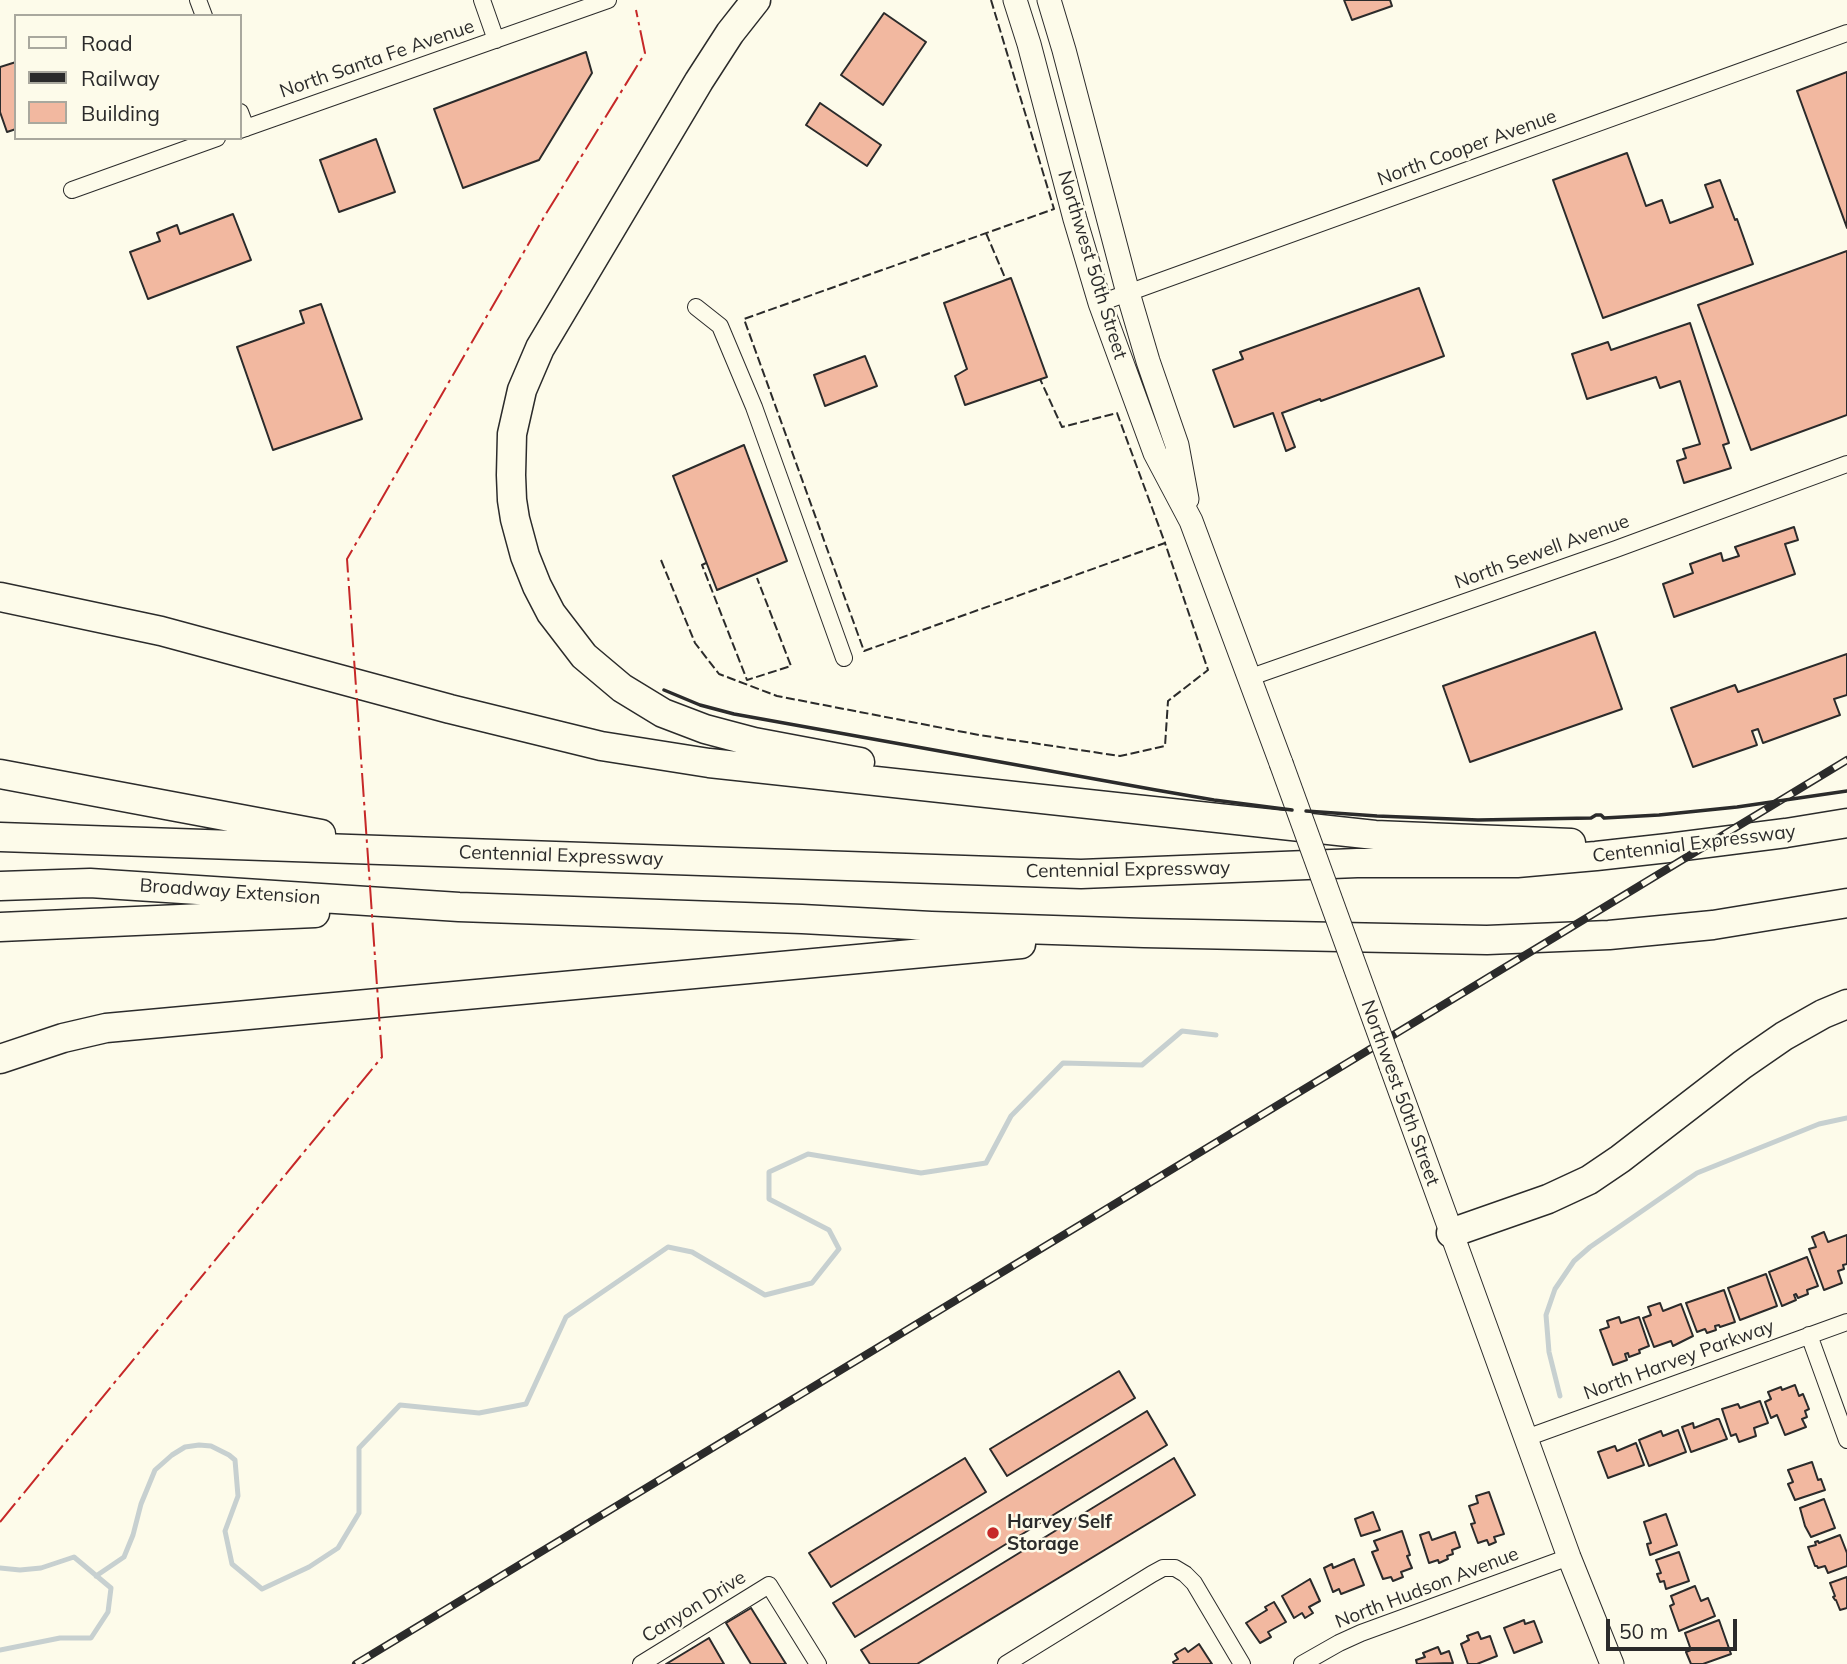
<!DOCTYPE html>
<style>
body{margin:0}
#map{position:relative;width:1847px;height:1664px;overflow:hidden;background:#fdfbea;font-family:Mulish,sans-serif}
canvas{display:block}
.legend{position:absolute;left:14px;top:14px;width:228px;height:126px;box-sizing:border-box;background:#fdfbea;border:2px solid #a9a89e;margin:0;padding:9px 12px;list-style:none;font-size:21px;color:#2b2b2b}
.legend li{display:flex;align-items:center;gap:14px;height:35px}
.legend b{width:35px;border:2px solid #a9a89e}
.scale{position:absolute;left:1606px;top:1619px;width:131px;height:32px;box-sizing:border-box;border:4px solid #2b2b2b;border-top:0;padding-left:9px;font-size:21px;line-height:24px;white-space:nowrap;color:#2b2b2b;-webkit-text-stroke:5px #fdfbea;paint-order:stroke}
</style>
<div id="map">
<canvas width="1847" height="1664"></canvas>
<ul class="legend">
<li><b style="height:9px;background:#fdfbea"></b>Road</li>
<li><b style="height:9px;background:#2b2b2b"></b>Railway</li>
<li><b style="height:19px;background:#f2b8a0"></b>Building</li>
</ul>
<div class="scale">50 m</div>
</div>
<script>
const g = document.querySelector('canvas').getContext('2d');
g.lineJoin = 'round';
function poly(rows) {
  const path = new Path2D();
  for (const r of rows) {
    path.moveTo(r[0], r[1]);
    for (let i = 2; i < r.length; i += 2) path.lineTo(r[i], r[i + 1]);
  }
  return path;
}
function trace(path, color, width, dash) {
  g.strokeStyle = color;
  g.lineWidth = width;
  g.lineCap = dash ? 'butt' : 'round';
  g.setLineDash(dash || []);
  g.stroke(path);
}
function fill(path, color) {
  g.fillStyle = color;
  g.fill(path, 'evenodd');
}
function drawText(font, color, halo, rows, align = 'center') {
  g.font = font + ' Mulish,sans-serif';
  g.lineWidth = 5;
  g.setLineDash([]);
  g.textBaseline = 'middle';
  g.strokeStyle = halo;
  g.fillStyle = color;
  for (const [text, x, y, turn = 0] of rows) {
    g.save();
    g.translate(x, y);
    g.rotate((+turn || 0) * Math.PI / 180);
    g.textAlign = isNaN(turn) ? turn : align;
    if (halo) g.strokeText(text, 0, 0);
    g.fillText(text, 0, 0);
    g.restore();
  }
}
const stream = poly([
 [1560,1396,1549,1352,1546,1315,1555,1289,1574,1261,1590,1247,1697,1173,1819,1124,1847,1118],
 [0,1568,20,1570,41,1568,74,1557,111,1588,108,1612,91,1638,60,1638,0,1650],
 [96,1576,124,1557,133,1535,141,1504,155,1470,172,1455,185,1447,199,1445,211,1446,229,1455,235,1460,238,1496,225,1531,232,1564,262,1589,309,1567,338,1548,359,1513,359,1448,400,1405,479,1413,526,1404,566,1317,668,1247,692,1252,765,1295,812,1283,839,1249,829,1230,769,1199,769,1172,808,1154,921,1173,986,1163,1011,1116,1063,1063,1142,1065,1182,1031,1216,1035]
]);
const building = poly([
 [1344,0,1390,0,1392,6,1352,20,1344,0],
 [884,13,926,42,883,105,841,75,884,13],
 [586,52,592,73,539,160,463,188,434,109,586,52],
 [16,62,16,129,7,132,0,112,0,67,16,62],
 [1847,72,1847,228,1797,91,1847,72],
 [820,103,881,145,867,166,806,125,820,103],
 [376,139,395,192,339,212,320,160,376,139],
 [1627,153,1646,206,1662,200,1670,223,1713,207,1705,185,1720,180,1735,220,1737,219,1753,264,1603,318,1553,180,1627,153],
 [233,214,251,260,148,299,130,252,160,241,157,233,177,225,180,234,233,214],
 [1847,251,1847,415,1751,450,1698,305,1847,251],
 [1011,278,1047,377,965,405,955,376,967,369,944,303,1011,278],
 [1419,288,1444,356,1321,401,1320,399,1282,413,1295,447,1286,451,1273,413,1234,427,1213,370,1243,359,1240,352,1419,288],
 [321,304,362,419,273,450,237,347,304,323,300,311,321,304],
 [1690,323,1729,443,1723,445,1731,468,1684,483,1677,461,1686,458,1683,449,1700,444,1680,381,1660,388,1656,377,1587,399,1572,354,1608,342,1611,350,1690,323],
 [865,356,877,386,825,406,814,375,865,356],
 [744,445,787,561,717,590,673,476,744,445],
 [1794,527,1798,540,1785,544,1795,574,1674,617,1663,584,1693,573,1690,564,1721,553,1723,561,1739,556,1735,547,1794,527],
 [1595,632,1622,709,1470,762,1443,686,1595,632],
 [1847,654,1847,695,1834,699,1840,715,1763,743,1758,729,1752,731,1757,745,1693,767,1671,708,1735,685,1738,692,1847,654],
 [1824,1232,1828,1242,1847,1235,1847,1264,1843,1265,1844,1269,1838,1271,1842,1283,1824,1290,1809,1249,1816,1247,1812,1237,1824,1232],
 [1807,1257,1818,1286,1807,1290,1808,1294,1798,1298,1796,1294,1794,1295,1796,1300,1782,1306,1769,1272,1807,1257],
 [1766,1274,1777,1306,1740,1320,1728,1288,1766,1274],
 [1724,1290,1735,1322,1720,1327,1719,1325,1715,1326,1716,1330,1707,1333,1705,1329,1697,1332,1686,1303,1724,1290],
 [1660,1303,1663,1311,1681,1304,1693,1336,1673,1346,1671,1341,1654,1347,1643,1318,1651,1315,1648,1307,1660,1303],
 [1619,1317,1621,1323,1639,1317,1649,1346,1639,1350,1640,1353,1629,1357,1628,1353,1625,1354,1627,1360,1613,1365,1600,1330,1609,1327,1607,1321,1619,1317],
 [1119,1371,1135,1398,1007,1476,990,1449,1119,1371],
 [1795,1385,1799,1396,1803,1394,1809,1409,1805,1411,1807,1417,1802,1419,1806,1427,1785,1435,1777,1415,1771,1418,1765,1402,1771,1399,1768,1392,1781,1387,1782,1390,1795,1385],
 [1760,1401,1768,1423,1754,1428,1756,1436,1739,1442,1736,1434,1731,1436,1722,1409,1738,1404,1740,1408,1760,1401],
 [1147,1411,1167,1445,855,1637,833,1603,1147,1411],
 [1717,1419,1719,1419,1727,1439,1691,1452,1682,1427,1693,1423,1694,1428,1717,1419],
 [1678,1430,1686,1452,1649,1466,1639,1440,1661,1431,1663,1436,1678,1430],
 [1636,1443,1644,1465,1608,1478,1598,1452,1615,1446,1617,1451,1636,1443],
 [965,1458,986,1492,831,1587,809,1553,965,1458],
 [1174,1458,1195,1495,917,1664,870,1664,861,1650,1174,1458],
 [1812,1462,1818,1480,1821,1479,1825,1490,1795,1500,1788,1484,1793,1482,1788,1470,1812,1462],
 [1489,1492,1504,1534,1494,1537,1496,1542,1489,1545,1487,1540,1478,1543,1471,1524,1475,1523,1469,1506,1478,1503,1476,1496,1489,1492],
 [1824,1499,1835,1528,1811,1537,1805,1526,1800,1508,1824,1499],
 [1373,1512,1380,1530,1361,1536,1355,1519,1373,1512],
 [1666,1514,1677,1545,1650,1555,1647,1544,1651,1543,1644,1522,1666,1514],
 [1402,1531,1410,1555,1407,1556,1412,1568,1401,1572,1403,1577,1393,1581,1391,1577,1383,1579,1372,1552,1378,1550,1374,1541,1402,1531],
 [1429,1532,1432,1540,1455,1532,1460,1547,1452,1550,1453,1554,1447,1556,1448,1559,1439,1563,1438,1560,1429,1563,1420,1535,1429,1532],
 [1840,1535,1847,1553,1847,1566,1828,1573,1825,1566,1818,1568,1817,1566,1815,1566,1808,1547,1816,1545,1815,1542,1818,1541,1819,1543,1840,1535],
 [1679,1552,1689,1581,1666,1589,1664,1581,1660,1582,1657,1574,1661,1573,1656,1560,1679,1552],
 [1354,1559,1364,1585,1341,1594,1339,1589,1333,1592,1324,1568,1332,1564,1333,1568,1354,1559],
 [1847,1577,1847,1608,1840,1610,1836,1600,1835,1600,1833,1597,1835,1596,1830,1583,1847,1577],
 [1310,1579,1320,1601,1309,1607,1313,1613,1305,1618,1302,1613,1294,1618,1282,1596,1310,1579],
 [1695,1586,1701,1601,1708,1598,1715,1616,1679,1631,1670,1606,1674,1604,1671,1596,1695,1586],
 [1274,1602,1286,1622,1268,1632,1271,1637,1260,1643,1246,1623,1267,1610,1265,1607,1274,1602],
 [751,1608,786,1664,751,1664,726,1623,751,1608],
 [1524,1620,1525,1624,1534,1621,1542,1642,1514,1653,1504,1628,1524,1620],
 [1719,1620,1731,1654,1703,1664,1691,1664,1686,1652,1691,1650,1685,1633,1719,1620],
 [1478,1632,1481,1639,1490,1636,1497,1656,1477,1664,1468,1664,1461,1644,1469,1640,1467,1636,1478,1632],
 [709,1638,724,1664,666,1664,709,1638],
 [1199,1644,1212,1664,1174,1664,1173,1662,1178,1659,1175,1654,1185,1648,1188,1652,1199,1644],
 [1438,1647,1441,1654,1449,1651,1453,1663,1417,1664,1416,1660,1425,1657,1423,1653,1438,1647]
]);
const street = poly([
 [198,0,204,16],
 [482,0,496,40],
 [240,112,246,128],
 [240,130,608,0],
 [72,190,217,138],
 [1100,303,1847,33],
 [696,307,720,326,754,407,844,658],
 [1251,677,1616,549,1847,464],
 [1809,1335,1847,1440],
 [1526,1438,1847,1322],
 [641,1664,769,1585,818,1664],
 [1006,1664,1152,1574,1163,1568,1175,1568,1185,1574,1194,1583,1242,1664],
 [1302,1664,1339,1643,1361,1633,1569,1557]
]);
const secondary = poly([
 [1015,0,1029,44,1075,219,1100,303,1155,453,1191,521,1281,763],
 [1049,0,1064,50,1128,293,1148,361,1177,445,1187,499],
 [1391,1066,1569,1557,1612,1664]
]);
const highway = poly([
 [756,0,730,33,699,81,540,348,522,390,512,434,511,475,512,500,515,519,525,556,537,586,551,613,584,656,622,688,663,713,705,729,754,742,860,762],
 [0,597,161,631,450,709,601,746,709,763,1375,835,1571,843],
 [0,774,321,834],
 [0,837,1081,874,1357,863,1517,863,1596,856,1668,848,1786,833,1847,823],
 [0,886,90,883,459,907,802,919,931,926,1144,933,1487,940,1609,935,1713,925,1847,903],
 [0,927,315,913],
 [0,1059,63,1038,106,1028,1021,944],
 [1451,1233,1548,1199,1589,1180,1620,1159,1742,1065,1784,1036,1823,1014,1847,1004]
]);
const rail = poly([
 [356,1664,1847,760]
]);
const secondaryBridge = poly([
 [1281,763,1391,1066]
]);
const fence = poly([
 [991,0,1054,209,744,319,864,651,1165,543,1117,413,1062,427,1040,379],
 [986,233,1006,280],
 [661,560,695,643,719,674,777,696,979,735,1120,756,1165,746,1168,701,1208,670,1165,543],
 [706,563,702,565,747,680,791,666,757,578]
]);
const wall = poly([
 [664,690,700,705,734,714,1156,790,1214,800,1292,810],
 [1306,811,1377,816,1478,820,1591,818,1596,815,1601,815,1604,818,1659,815,1737,807,1847,791]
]);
const power = poly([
 [0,1522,382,1057,347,559,544,217,645,53,636,10]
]);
const markers = [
 [993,1533,7,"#c62828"]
];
const streetNames = [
 ["North Santa Fe Avenue",377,59,-19],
 ["North Cooper Avenue",1467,148,-20],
 ["Northwest 50th Street",1092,265,73],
 ["North Sewell Avenue",1542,552,-20],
 ["Centennial Expressway",1694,844,-7],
 ["Centennial Expressway",561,856,2],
 ["Centennial Expressway",1128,870,-1],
 ["Broadway Extension",230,892,4],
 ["Northwest 50th Street",1400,1093,70],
 ["North Harvey Parkway",1679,1360,-20],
 ["North Hudson Avenue",1427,1588,-21],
 ["Canyon Drive",694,1607,-32]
];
const poiNames = [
 ["Harvey Self",1007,1522],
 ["Storage",1007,1544]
];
trace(stream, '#c7d0d0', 5);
fill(building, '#f2b8a0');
trace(building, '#2b2b2b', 2);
trace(street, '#2b2b2b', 18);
trace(secondary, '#2b2b2b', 25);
trace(highway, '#2b2b2b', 31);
trace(street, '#fdfbea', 16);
trace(secondary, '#fdfbea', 23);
trace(highway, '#fdfbea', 28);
trace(rail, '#2b2b2b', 8);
trace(rail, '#fdfbea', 5, [16]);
trace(secondaryBridge, '#2b2b2b', 25, []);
trace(secondaryBridge, '#fdfbea', 23);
trace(fence, '#2b2b2b', 2, [9, 3.5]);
trace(wall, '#2b2b2b', 3.5);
trace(power, '#c62828', 2, [24, 5, 3.5, 5]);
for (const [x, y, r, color] of markers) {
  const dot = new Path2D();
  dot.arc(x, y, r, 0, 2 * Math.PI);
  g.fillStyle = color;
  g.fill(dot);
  trace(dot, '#fdfbea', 2.5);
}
drawText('19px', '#2b2b2b', '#fdfbea', streetNames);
drawText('bold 19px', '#2b2b2b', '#fdfbea', poiNames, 'left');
</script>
